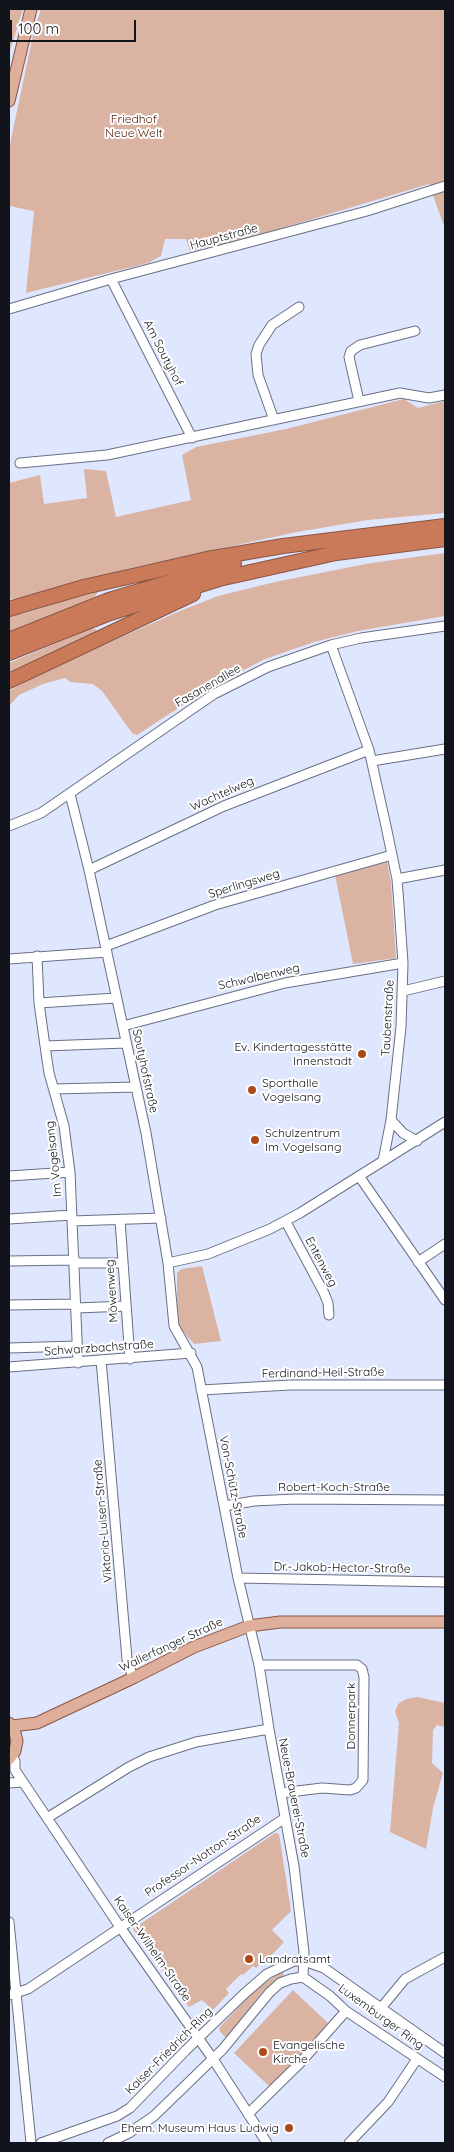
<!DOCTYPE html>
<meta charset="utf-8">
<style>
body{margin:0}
#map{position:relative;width:454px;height:2152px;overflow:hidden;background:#dfe7fe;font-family:Quicksand,sans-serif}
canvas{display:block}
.frame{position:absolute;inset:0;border:10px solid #12141c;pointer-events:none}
.scale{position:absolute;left:10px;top:20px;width:126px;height:22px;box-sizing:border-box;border:2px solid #12141c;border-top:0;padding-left:6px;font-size:15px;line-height:18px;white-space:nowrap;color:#12141c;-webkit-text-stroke:4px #fff;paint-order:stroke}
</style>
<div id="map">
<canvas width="454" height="2152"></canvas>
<div class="frame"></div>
<div class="scale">100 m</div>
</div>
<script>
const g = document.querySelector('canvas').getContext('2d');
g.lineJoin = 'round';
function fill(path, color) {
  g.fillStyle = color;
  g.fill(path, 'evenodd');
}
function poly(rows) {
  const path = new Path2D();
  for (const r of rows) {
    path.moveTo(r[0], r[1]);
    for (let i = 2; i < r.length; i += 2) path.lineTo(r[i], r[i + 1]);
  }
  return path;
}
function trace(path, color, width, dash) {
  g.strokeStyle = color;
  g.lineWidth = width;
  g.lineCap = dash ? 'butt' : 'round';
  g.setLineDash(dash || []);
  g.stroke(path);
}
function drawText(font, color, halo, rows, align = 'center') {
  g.font = font + ' Quicksand,sans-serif';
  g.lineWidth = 4;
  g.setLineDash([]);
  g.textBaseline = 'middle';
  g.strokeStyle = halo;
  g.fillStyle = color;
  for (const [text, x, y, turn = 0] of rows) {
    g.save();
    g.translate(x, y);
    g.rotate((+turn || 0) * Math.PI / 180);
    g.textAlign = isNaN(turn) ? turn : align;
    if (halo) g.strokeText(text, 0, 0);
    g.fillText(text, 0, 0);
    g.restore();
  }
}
const green = poly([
 [9,9,23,9,9,54],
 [41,9,445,9,445,229,429,184,246,239,190,251,186,239,165,239,161,256,148,263,26,293,34,211,9,206,9,149,33,35],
 [404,399,418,408,445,401,445,513,368,520,297,532,126,569,28,598,9,599,9,483,40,475,44,504,87,498,84,469,106,471,116,517,191,500,182,455,196,447,286,429],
 [445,553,445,616,358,631,314,642,265,659,209,688,137,735,132,733,102,691,93,684,70,682,65,678,43,684,19,695,9,706,9,691,47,670,180,611,218,596,275,582,371,563],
 [96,590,98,592,94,598,9,632,9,615,26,613],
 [90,629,96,629,97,635,9,672,9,663],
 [387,862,391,882,396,958,353,964,335,875],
 [202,1266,221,1341,194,1344,181,1329,177,1318,177,1273,181,1269],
 [417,1697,445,1703,445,1727,437,1725,433,1730,432,1763,443,1773,433,1808,426,1849,390,1832,399,1723,395,1712,398,1704,406,1699],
 [275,1833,279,1834,291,1911,272,1930,284,1942,265,1962,263,1961,256,1968,253,1966,243,1975,241,1974,226,1989,229,1993,213,2010,202,2000,189,2007,133,1929],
 [283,1972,284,1976,263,1991,227,2038,224,2036,219,2030,220,2027,250,1995,267,1981],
 [293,1990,329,2024,270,2087,234,2053]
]);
const minor = poly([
 [111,279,192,438],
 [9,309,111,279,367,211,445,186],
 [359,401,349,357,351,351,360,345,415,331],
 [274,420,258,375,256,354,259,345,272,325,299,307],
 [20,463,107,455,400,393,429,398,445,395],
 [372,761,445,749],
 [70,794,89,870,146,1133,168,1263,174,1326,197,1367,238,1578,259,1665,269,1729,294,1866,304,1952,303,1977],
 [9,826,41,813,214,694,268,667,331,645,361,638,445,626],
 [89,870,224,806,369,750],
 [397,879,445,870],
 [106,946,215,905,392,855],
 [37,956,39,1003,45,1046,49,1073,64,1126,70,1172,78,1363],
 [9,959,107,952],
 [403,991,445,981],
 [39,1003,116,998],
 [123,1026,285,983,403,963],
 [45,1046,126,1043],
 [54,1089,136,1087],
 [391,1120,403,1133,417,1141],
 [383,1161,445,1122],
 [9,1176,70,1172],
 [359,1176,445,1300],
 [9,1219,72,1215],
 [120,1220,130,1359],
 [72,1221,161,1218],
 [286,1222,324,1293,328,1303,329,1315],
 [9,1261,75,1260],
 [418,1262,445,1244],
 [75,1263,123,1263],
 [168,1263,208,1254,270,1229,300,1213,383,1161,391,1120,401,1027,403,963,399,905,397,879,386,826,369,750,331,645],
 [9,1305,76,1304],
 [77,1308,126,1306],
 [9,1348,77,1346],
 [101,1360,127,1659,133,1678],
 [9,1367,191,1353],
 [201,1390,290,1385,445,1385],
 [224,1506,254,1501,295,1499,445,1500],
 [238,1578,445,1582],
 [259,1665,357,1665,362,1669,364,1677,363,1780,356,1788,350,1790,322,1788,281,1793],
 [12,1756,15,1761,15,1770,120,1927,213,2059,267,2143],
 [9,1783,23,1782],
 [47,1818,129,1767,149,1757,196,1742,269,1729],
 [9,1922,31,2143],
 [303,1977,330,1996,346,2011,445,2077],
 [9,1995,28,1989,285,1818],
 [381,2008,405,1979,445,1957],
 [248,2114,300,2063,346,2011],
 [41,2143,117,2116,130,2108,186,2050,244,1994,267,1974,294,1961,304,1961,324,1968,445,2053],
 [108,2143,129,2133,154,2116,223,2049,269,1993,280,1983,291,1979,303,1977],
 [349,2143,388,2102,417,2059]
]);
const major = poly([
 [9,101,31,9],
 [9,1723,15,1733,17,1741,15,1751,9,1759],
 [12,1726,37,1723,133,1678,194,1647,249,1626,280,1622,445,1622]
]);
const highway = poly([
 [9,609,84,587,207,559,283,546,445,526],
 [9,640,109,600,234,563],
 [9,653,110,613,219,579,336,553,445,539],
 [9,681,193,594]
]);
const markers = [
 [362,1054,5,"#ad4919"],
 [252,1090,5,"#ad4919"],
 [255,1140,5,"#ad4919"],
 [249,1959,5,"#ad4919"],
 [263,2052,5,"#ad4919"],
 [289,2128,5,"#ad4919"]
];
const parkNames = [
 ["Friedhof",134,119],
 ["Neue Welt",134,133]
];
const streetNames = [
 ["Hauptstraße",224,237,-15],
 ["Am Soutyhof",163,353,63],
 ["Fasanenallee",208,686,-30],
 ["Wachtelweg",222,794,-24],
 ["Sperlingsweg",244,884,-17],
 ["Schwalbenweg",259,977,-13],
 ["Taubenstraße",388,1018,-87],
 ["Soutyhofstraße",145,1071,78],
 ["Im Vogelsang",54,1159,-96],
 ["Entenweg",321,1262,62],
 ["Möwenweg",112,1291,-94],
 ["Schwarzbachstraße",99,1348,-4],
 ["Ferdinand-Heil-Straße",323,1373,-1],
 ["Von-Schütz-Straße",233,1487,79],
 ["Robert-Koch-Straße",334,1487],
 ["Viktoria-Luisen-Straße",103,1521,-95],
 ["Dr.-Jakob-Hector-Straße",342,1568,1],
 ["Wallerfanger Straße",171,1645,-25],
 ["Donnerpark",351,1716,-90],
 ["Neue-Brauerei-Straße",294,1798,79],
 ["Professor-Notton-Straße",203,1856,-34],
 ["Kaiser-Wilhelm-Straße",152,1949,55],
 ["Luxemburger Ring",381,2017,36],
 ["Kaiser-Friedrich-Ring",169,2051,-45]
];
const poiNames = [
 ["Ev. Kindertagesstätte",352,1047,"right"],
 ["Innenstadt",352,1061,"right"],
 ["Sporthalle",262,1083],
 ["Vogelsang",262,1097],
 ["Schulzentrum",265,1133],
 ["Im Vogelsang",265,1147],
 ["Landratsamt",259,1959],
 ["Evangelische",273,2045],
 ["Kirche",273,2059],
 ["Ehem. Museum Haus Ludwig",279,2128,"right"]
];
fill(green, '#dab3a3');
trace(minor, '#697084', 11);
trace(major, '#8a5644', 13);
trace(highway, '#8a5644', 16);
trace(minor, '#fff', 9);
trace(major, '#e0af9b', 11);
trace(highway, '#cb7a59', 14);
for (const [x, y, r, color] of markers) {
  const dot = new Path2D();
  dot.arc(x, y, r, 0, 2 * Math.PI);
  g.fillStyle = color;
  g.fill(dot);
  trace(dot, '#fff', 2);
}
drawText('12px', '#4e1900', '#fff', parkNames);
drawText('12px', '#12141c', '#fff', streetNames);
drawText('12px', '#12141c', '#fff', poiNames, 'left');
</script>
